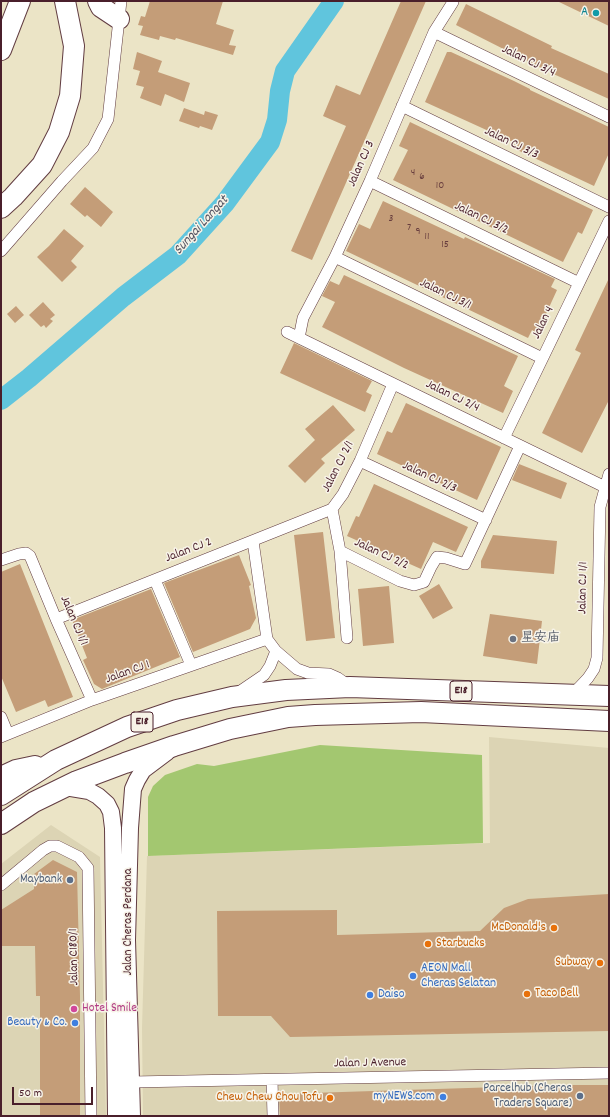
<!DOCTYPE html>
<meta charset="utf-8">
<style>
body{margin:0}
#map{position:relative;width:610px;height:1117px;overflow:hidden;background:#ebe4c6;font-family:Dekko,sans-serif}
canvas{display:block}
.frame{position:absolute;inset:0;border:2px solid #4a1f2b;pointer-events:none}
.scale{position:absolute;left:12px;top:1087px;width:81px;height:18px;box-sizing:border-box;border:2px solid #4a1f2b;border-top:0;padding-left:5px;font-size:12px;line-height:14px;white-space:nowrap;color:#4a1f2b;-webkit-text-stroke:3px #f7f3e8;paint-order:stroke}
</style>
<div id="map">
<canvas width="610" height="1117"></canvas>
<div class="frame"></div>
<div class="scale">50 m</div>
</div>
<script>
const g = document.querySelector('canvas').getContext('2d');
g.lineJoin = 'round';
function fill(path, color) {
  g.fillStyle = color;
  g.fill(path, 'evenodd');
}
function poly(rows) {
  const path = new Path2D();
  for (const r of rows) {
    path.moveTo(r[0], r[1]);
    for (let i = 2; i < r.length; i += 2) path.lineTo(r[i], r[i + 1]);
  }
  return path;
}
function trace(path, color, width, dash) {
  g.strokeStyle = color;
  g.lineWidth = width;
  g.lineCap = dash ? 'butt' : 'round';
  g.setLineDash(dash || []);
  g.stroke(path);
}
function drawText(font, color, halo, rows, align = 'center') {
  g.font = font + ' Dekko,"LXGW WenKai TC",sans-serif';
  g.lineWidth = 3;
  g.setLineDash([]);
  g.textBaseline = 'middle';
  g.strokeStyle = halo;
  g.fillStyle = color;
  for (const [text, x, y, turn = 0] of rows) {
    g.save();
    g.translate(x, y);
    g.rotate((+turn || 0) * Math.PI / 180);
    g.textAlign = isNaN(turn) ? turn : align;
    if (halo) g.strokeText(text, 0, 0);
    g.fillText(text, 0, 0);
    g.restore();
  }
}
const built = poly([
 [489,737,609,748,609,1116,143,1116,142,1028,147,856,490,843],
 [51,825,100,857,106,1116,1,1116,1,864]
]);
const green = poly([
 [320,745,482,755,483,843,148,856,148,797,153,786,165,775,197,764,214,766]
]);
const river = poly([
 [1,400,29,378,123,297,178,255,225,203,270,142,277,120,280,91,285,71,334,1]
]);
const building = poly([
 [150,1,223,1,216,24,234,30,229,45,236,46,233,55,176,38,175,40,160,36,159,40,140,35,143,26,138,25,141,16,145,17],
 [401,1,426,1,312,260,291,251,346,126,323,116,336,85,360,95],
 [557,1,609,1,609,26],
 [466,4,552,46,551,48,609,74,609,99,549,72,456,25],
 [137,52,162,61,158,72,190,83,184,102,165,94,161,106,140,98,144,87,136,85,140,71,133,69],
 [447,52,451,52,514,81,530,89,530,90,609,127,609,153,594,186,513,148,515,143,425,102],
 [184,108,204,115,205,111,218,115,212,130,200,126,199,128,179,121],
 [410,122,593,210,582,234,578,232,563,262,393,180,408,150,399,146],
 [85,187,113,212,101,227,87,215,85,217,70,204],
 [383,201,464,239,465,237,555,279,551,287,557,290,546,314,548,315,539,334,532,330,528,338,346,251,359,224,370,229],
 [64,229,84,246,71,261,77,267,62,282,37,257,49,246],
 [344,275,518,356,504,386,513,391,503,413,404,368,322,327,335,302,322,296,330,281,339,285],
 [609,278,609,400,582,453,542,433,581,353,575,350],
 [43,302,55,315,50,319,53,321,46,328,44,325,41,327,29,315],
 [16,306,24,315,15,323,7,314],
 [294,343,372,381,366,392,372,395,365,412,280,373],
 [406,403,501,447,477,500,377,454,387,431,392,433],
 [333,405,355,430,321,459,325,463,305,483,288,466,315,440,305,429],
 [519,464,567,483,561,499,512,480],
 [374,484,468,527,456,552,433,542,421,569,347,536,356,516,359,517],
 [323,532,335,638,306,641,294,535],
 [493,535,557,541,554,574,481,568,481,561],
 [239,555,251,585,249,586,256,618,250,629,193,652,164,583],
 [20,564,73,697,48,707,45,700,16,712,1,676,1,572],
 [439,584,453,608,433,619,419,596],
 [389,586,394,643,363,646,358,589],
 [151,589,180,657,102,689,94,684,83,660,87,658,72,620],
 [490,614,542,621,537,664,483,656],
 [53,860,77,872,80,996,80,1116,40,1116,40,996,36,996,35,946,1,946,1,910,34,889,34,874],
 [609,894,609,1031,290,1037,271,1016,218,1016,217,911,337,910,337,935,480,931,504,908,528,899],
 [563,1085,609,1085,609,1116,280,1116,279,1094]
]);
const street = poly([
 [434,32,609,117],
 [402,106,609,207],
 [370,181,579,283],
 [1,251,62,181,93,148,108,119,121,1],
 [335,257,542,358],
 [287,332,605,487],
 [299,338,303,318,335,257,370,181,434,32,453,2],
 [504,438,609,221],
 [360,461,486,520],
 [253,541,267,639,276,651,297,669,308,673,329,674,338,678,349,686],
 [340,551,400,581,414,585,424,582,431,567,437,557,446,558,465,564,520,446],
 [1,560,19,554,26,553,30,556,56,619,92,700],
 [155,580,191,665],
 [56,619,332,509],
 [347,638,340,551,332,509,343,494,360,461,393,384],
 [239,692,264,675,270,666,276,651],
 [572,695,588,678,594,669,597,658,600,507,609,474],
 [1,717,8,734],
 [1,737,92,700,267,639],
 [1,885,43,850,50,846,57,846,79,857,88,868,91,1116],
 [272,1080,273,1116],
 [132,1082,609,1073]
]);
const secondary = poly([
 [65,787,89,791,98,796,107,804,111,812,113,828,116,1116],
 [132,1116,127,940,130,828,133,789,137,780,143,770,167,752]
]);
const highway = poly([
 [98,1,101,7,119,19],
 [1,50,20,1],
 [1,208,13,197,42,165,59,132,70,96,74,46,65,1],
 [1,777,16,770,35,766],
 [1,795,56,760,127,727,177,710,232,697,286,690,350,687,609,696],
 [1,824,34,802,77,781,125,763,174,746,230,729,288,717,315,715,421,712,609,721]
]);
const markers = [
 [596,13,4,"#0f9aa8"],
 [513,639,4,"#6b7280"],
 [70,880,4,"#5c6f8a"],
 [554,928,4,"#e8710a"],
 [428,944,4,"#e8710a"],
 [600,963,4,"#e8710a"],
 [413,976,4,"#3f7fe0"],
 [527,994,4,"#e8710a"],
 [370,995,4,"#3f7fe0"],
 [74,1009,4,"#d1479c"],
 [75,1023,4,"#3f7fe0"],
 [580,1096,4,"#5c6f8a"],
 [443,1097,4,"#3f7fe0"],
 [330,1098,4,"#e8710a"]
];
const numberNames = [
 ["4",413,173],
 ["6",422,177],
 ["10",440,186],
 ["3",391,219],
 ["7",409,228],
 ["9",418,232],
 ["11",427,237],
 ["15",445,245]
];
const shields = [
 [461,691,22],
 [142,722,22]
];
const shieldNames = [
 ["E18",461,691],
 ["E18",142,722]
];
const cultureNames = [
 ["A",588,13]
];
const streetNames = [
 ["Jalan CJ 3/4",528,62,26],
 ["Jalan CJ 3/3",511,144,26],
 ["Jalan CJ 3",362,164,-66],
 ["Jalan CJ 3/2",481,219,26],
 ["Jalan CJ 3/1",445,295,26],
 ["Jalan 4",544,323,-64],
 ["Jalan CJ 2/4",452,397,26],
 ["Jalan CJ 2/1",339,467,-63],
 ["Jalan CJ 2/3",429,478,25],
 ["Jalan CJ 2",189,551,-21],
 ["Jalan CJ 2/2",381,555,25],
 ["Jalan CJ 1/1",584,588,-89],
 ["Jalan CJ 1/1",73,621,67],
 ["Jalan CJ 1",128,673,-20],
 ["Jalan Cheras Perdana",129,922,-90],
 ["Jalan C180/1",75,957,-91],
 ["Jalan J Avenue",370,1064,-1]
];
const worshipNames = [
 ["星安庙",521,639]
];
const serviceNames = [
 ["Maybank",62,880],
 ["Parcelhub (Cheras",572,1089],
 ["Traders Square)",572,1104]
];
const foodNames = [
 ["McDonald's",546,928],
 ["Starbucks",436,944,"left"],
 ["Subway",592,963],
 ["Taco Bell",535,994,"left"],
 ["Chew Chew Chou Tofu",322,1098]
];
const shopNames = [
 ["AEON Mall",421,969],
 ["Cheras Selatan",421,984],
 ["Daiso",378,995],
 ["Beauty & Co.",67,1023,"right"],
 ["myNEWS.com",435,1097,"right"]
];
const hotelNames = [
 ["Hotel Smile",82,1009]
];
const waterNames = [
 ["Sungai Langat",202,226,-48]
];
fill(built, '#dcd4b4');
fill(green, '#a3c770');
trace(river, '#60c5dd', 20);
fill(building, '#c49d78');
trace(street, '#623d42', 12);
trace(secondary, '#623d42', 18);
trace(highway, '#623d42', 22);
trace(street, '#fff', 11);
trace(secondary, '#fff', 16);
trace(highway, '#fff', 20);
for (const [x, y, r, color] of markers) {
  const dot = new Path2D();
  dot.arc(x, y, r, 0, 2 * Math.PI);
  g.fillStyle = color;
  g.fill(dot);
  trace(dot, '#f7f3e8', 1.5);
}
drawText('11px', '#683e3e', null, numberNames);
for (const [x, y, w] of shields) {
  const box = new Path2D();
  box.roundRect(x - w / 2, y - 10, w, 20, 3);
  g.fillStyle = '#f7f3e8';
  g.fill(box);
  trace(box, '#4a1f2b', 1);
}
drawText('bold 12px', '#4a1f2b', null, shieldNames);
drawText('13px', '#0d838f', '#f7f3e8', cultureNames, 'right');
drawText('13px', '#4a1f2b', '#f7f3e8', streetNames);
drawText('13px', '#5b616d', '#f7f3e8', worshipNames, 'left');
drawText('13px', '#4e5e75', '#f7f3e8', serviceNames, 'right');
drawText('13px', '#c56008', '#f7f3e8', foodNames, 'right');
drawText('13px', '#366cbe', '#f7f3e8', shopNames, 'left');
drawText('13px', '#b23c85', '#f7f3e8', hotelNames, 'left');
drawText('italic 14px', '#515160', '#f7f3e8', waterNames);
</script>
